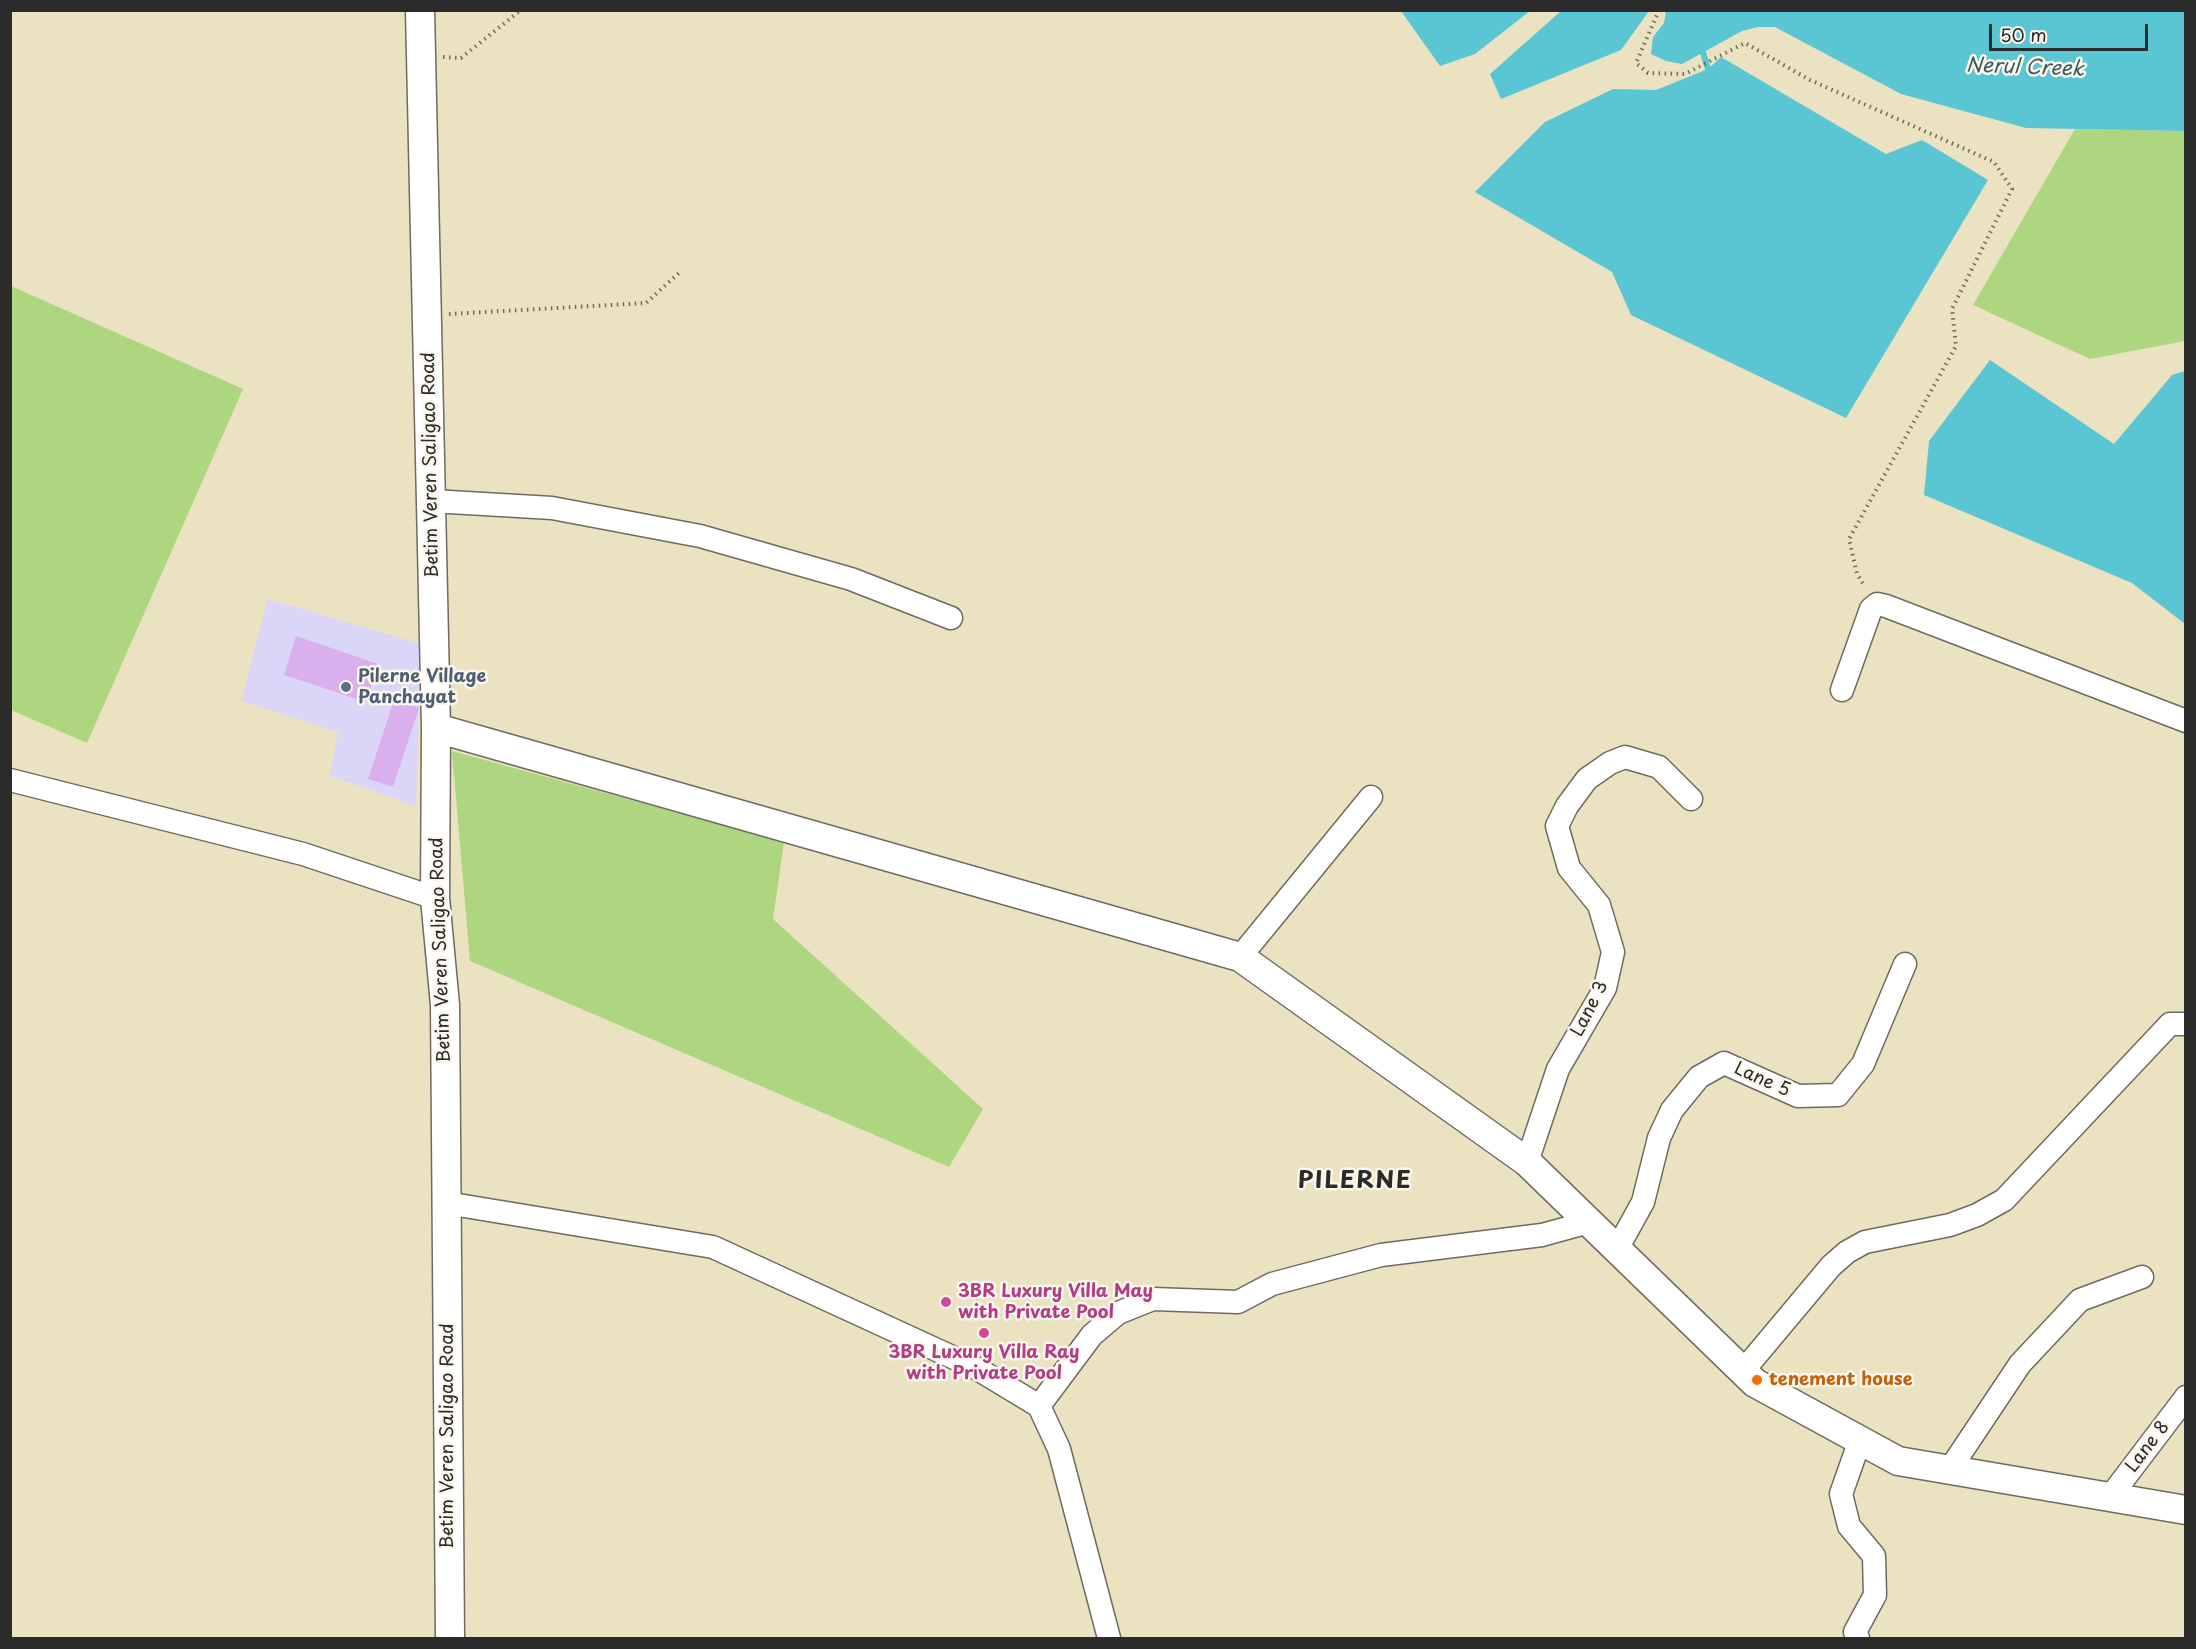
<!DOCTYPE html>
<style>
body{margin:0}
#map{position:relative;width:2196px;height:1649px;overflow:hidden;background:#eae2c0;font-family:"Playpen Sans",sans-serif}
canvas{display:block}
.frame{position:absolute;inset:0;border:12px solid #2b2b2b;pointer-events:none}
.scale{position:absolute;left:1989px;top:24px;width:159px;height:27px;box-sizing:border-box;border:3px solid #2b2b2b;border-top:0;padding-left:8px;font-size:18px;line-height:21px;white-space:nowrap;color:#2b2b2b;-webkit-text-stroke:4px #fbf7ec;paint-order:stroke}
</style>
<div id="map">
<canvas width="2196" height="1649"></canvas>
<div class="frame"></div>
<div class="scale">50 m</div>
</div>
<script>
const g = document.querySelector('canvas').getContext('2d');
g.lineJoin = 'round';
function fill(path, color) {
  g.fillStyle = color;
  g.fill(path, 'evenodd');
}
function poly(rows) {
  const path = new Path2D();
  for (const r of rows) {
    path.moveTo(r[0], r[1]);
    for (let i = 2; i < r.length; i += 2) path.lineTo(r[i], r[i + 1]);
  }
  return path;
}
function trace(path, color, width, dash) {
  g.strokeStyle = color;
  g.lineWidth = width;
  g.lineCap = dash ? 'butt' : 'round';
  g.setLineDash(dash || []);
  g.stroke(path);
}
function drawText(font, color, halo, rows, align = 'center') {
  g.font = font + ' "Playpen Sans",sans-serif';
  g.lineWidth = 5;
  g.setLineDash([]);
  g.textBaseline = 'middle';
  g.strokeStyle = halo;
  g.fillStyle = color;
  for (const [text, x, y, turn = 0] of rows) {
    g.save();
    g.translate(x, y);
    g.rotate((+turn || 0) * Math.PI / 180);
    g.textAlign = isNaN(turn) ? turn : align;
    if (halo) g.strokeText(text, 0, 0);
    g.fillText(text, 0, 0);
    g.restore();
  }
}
const built = poly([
 [268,599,421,644,416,806,330,776,338,732,241,701]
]);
const green = poly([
 [2075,129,2185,131,2185,341,2090,359,1973,305],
 [11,286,243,389,87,743,11,710],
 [452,751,784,842,773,919,983,1109,949,1167,470,961]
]);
const water = poly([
 [1401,11,1530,11,1475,54,1440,66],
 [1561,11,1649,11,1621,50,1501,99,1490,74],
 [1666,11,2185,11,2185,131,2026,128,1901,94,1775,27,1758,27,1742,31,1682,64,1666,61,1651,54,1653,37,1664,23],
 [1721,57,1886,154,1922,140,1988,180,1846,418,1631,315,1612,272,1475,192,1545,122,1613,89,1656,90,1708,69],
 [1990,360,2114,444,2172,375,2185,371,2185,624,2132,583,1924,495,1929,441]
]);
const stream = poly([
 [1701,46,1708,69]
]);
const building = poly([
 [296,636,378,664,366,702,284,675],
 [394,700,419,708,393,787,368,779]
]);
const path = poly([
 [1659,10,1636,63,1648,73,1685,74,1745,43,1810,80,1994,162,2012,189,1952,309,1956,346,1849,539,1857,574,1865,587],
 [443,57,461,58,521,10],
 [449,314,646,303,681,271]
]);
const minor = poly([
 [432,501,552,508,700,536,851,579,951,618],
 [1842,690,1871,609,1877,604,1886,606,2186,721],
 [10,780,303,854,435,898],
 [1240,957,1371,797],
 [1527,1162,1558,1069,1605,988,1613,952,1599,905,1569,868,1557,826,1567,806,1587,779,1610,763,1625,757,1659,767,1691,799],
 [446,1203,713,1247,976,1368,1039,1406,1059,1449,1109,1638],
 [1617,1249,1643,1202,1659,1138,1672,1110,1699,1077,1724,1063,1798,1096,1838,1095,1863,1064,1905,964],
 [1743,1371,1831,1266,1847,1252,1865,1242,1950,1225,1977,1215,2004,1200,2170,1024,2186,1024],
 [1039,1406,1092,1335,1118,1313,1153,1299,1238,1302,1272,1284,1381,1255,1542,1235,1589,1222],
 [1950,1469,2020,1364,2080,1300,2142,1277],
 [2110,1497,2186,1397],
 [1858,1638,1855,1632,1875,1595,1874,1556,1849,1526,1841,1494,1860,1440]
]);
const major = poly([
 [420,10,436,728,435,898,445,1005,450,1638],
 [436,728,1240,957,1527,1162,1755,1383,1898,1461,2186,1510]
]);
const markers = [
 [346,687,6,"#5c6f8a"],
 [946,1302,6,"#d1479c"],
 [984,1333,6,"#d1479c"],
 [1757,1380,6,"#e8710a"]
];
const streetNames = [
 ["Betim Veren Saligao Road",431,465,-91],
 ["Betim Veren Saligao Road",441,950,-92],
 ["Lane 3",1590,1009,-63],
 ["Lane 5",1762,1080,24],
 ["Betim Veren Saligao Road",448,1436,-90],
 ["Lane 8",2148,1447,-53]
];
const serviceNames = [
 ["Pilerne Village",358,677],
 ["Panchayat",358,698]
];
const hotelNames = [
 ["3BR Luxury Villa May",958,1292],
 ["with Private Pool",958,1313],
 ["3BR Luxury Villa Ray",984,1353,"center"],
 ["with Private Pool",984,1374,"center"]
];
const foodNames = [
 ["tenement house",1769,1380]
];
const waterNames = [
 ["Nerul Creek",2025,68,2]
];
const districtNames = [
 ["PILERNE",1355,1181]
];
fill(built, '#dbd6f7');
fill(green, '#aed57f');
fill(water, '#5ac6d3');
trace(stream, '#5ac6d3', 6);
fill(building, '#d9afee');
trace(minor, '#6e6b5f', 25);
trace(major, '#6e6b5f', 31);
trace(path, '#6e6b5f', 4, [1.5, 4.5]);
trace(minor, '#fff', 22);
trace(major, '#fff', 28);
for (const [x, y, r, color] of markers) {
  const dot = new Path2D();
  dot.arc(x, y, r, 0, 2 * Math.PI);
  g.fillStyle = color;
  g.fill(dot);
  trace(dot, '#fbf7ec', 2);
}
drawText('18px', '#2b2b2b', '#fbf7ec', streetNames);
drawText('bold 18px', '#4e5e75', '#fbf7ec', serviceNames, 'left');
drawText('bold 18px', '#b23c85', '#fbf7ec', hotelNames, 'left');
drawText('bold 18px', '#c56008', '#fbf7ec', foodNames, 'left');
drawText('italic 20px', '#395a5d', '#fbf7ec', waterNames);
g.letterSpacing = '1.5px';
drawText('bold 24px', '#2b2b2b', '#fbf7ec', districtNames);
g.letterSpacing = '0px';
</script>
